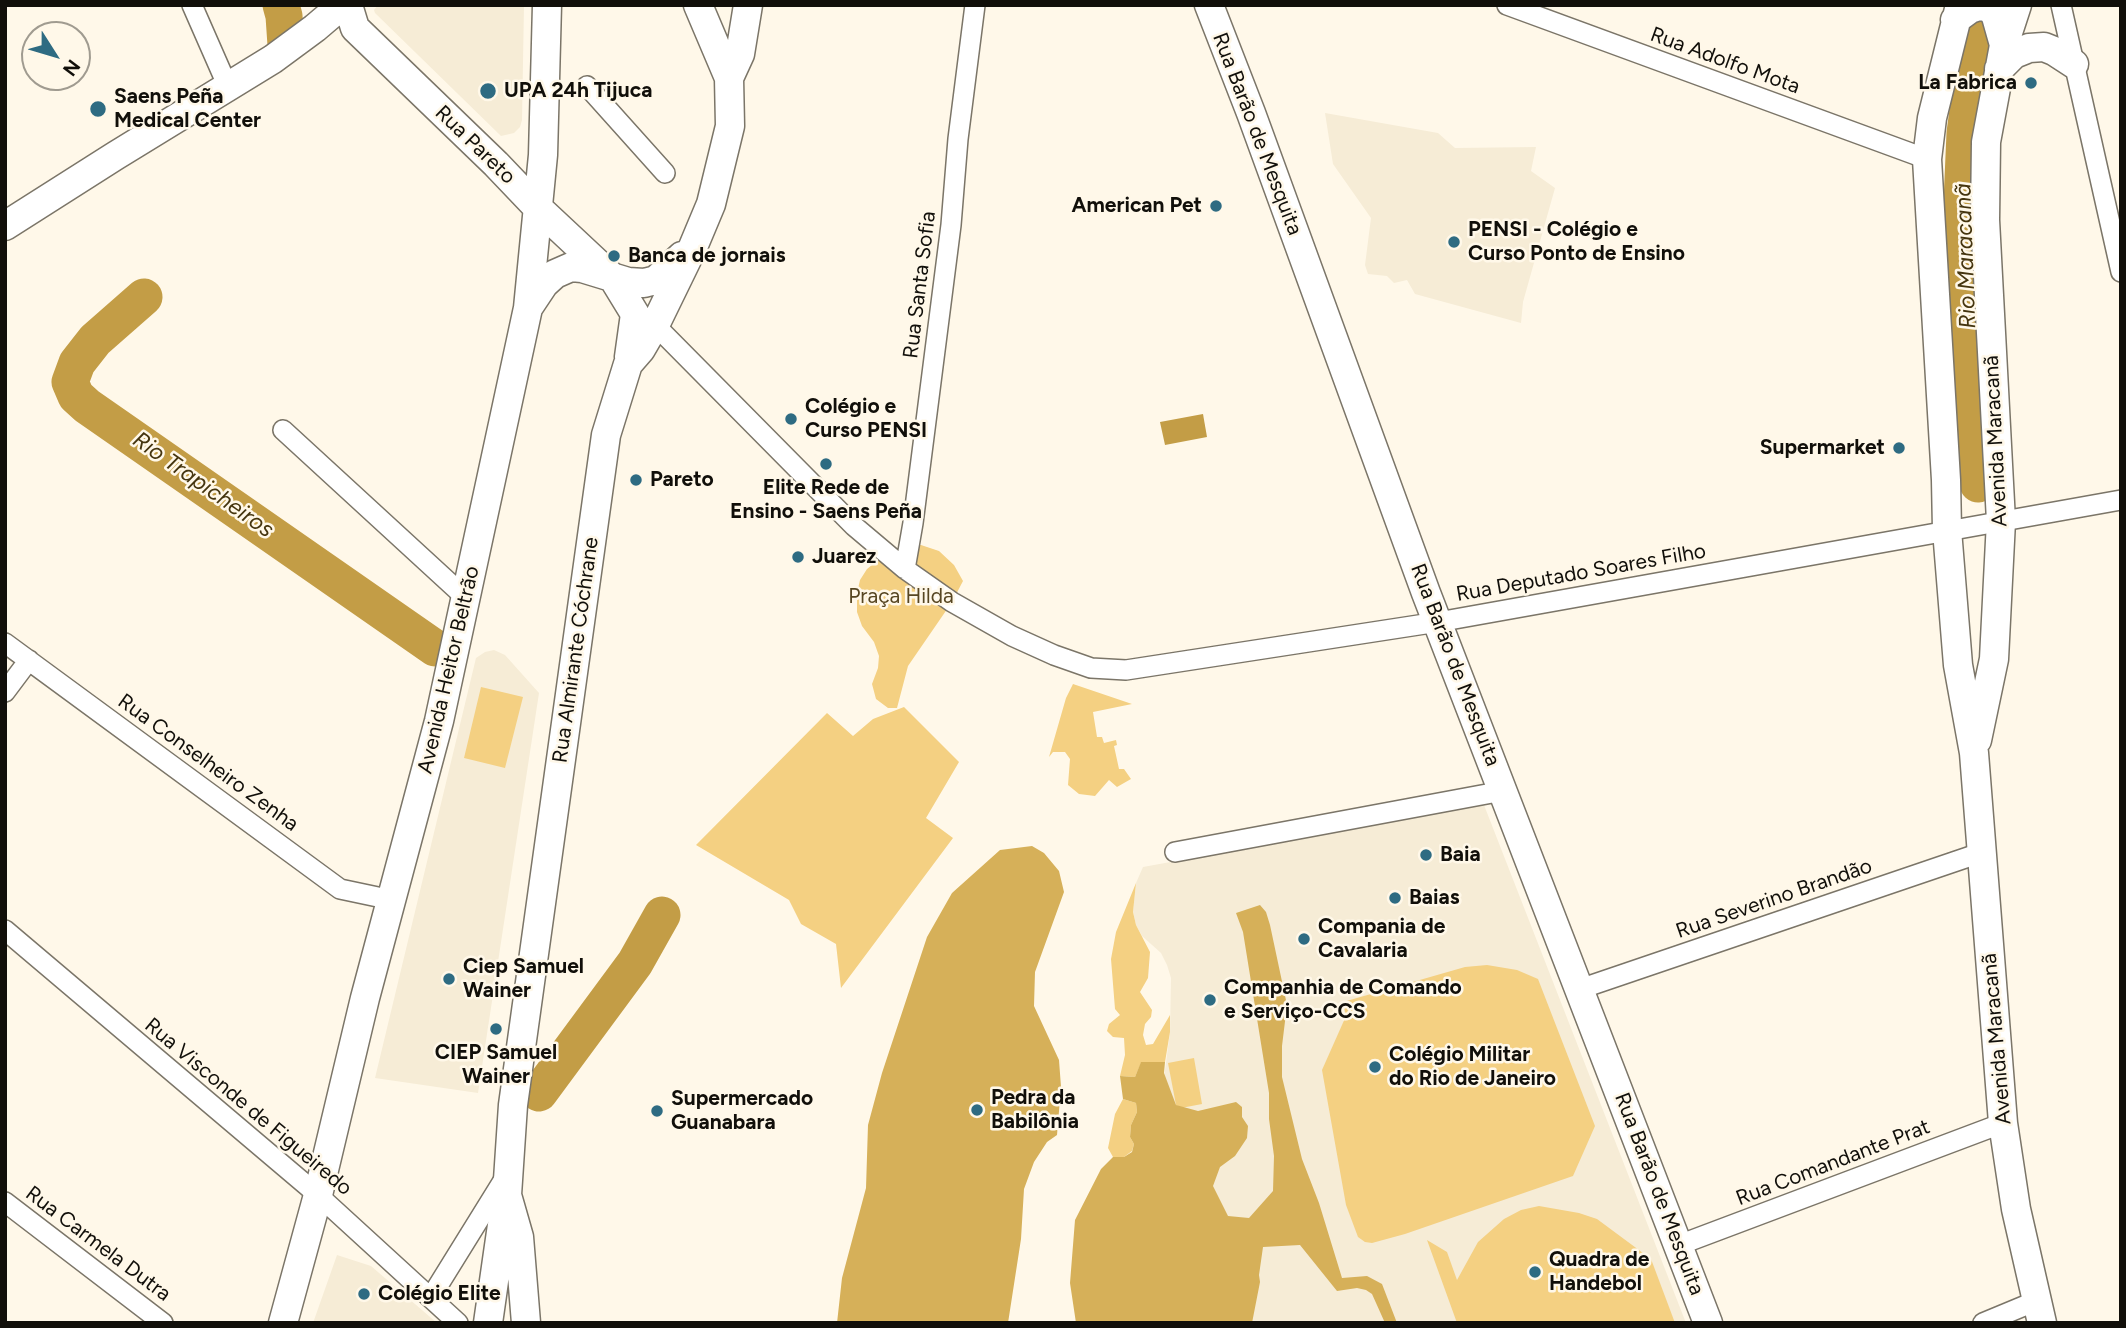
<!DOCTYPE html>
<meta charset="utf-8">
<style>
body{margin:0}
#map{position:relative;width:2126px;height:1328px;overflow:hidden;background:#fff8e9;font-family:Figtree,sans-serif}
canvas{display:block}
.frame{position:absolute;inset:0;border:7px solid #110f0a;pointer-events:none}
.north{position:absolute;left:21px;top:21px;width:70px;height:70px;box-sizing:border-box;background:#fff8e9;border:2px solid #a09b90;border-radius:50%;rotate:127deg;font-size:19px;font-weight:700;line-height:28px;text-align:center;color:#110f0a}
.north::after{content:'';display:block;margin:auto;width:24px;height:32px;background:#2e6b82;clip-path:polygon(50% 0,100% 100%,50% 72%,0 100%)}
</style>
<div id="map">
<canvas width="2126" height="1328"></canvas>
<div class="frame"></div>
<div class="north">N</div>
</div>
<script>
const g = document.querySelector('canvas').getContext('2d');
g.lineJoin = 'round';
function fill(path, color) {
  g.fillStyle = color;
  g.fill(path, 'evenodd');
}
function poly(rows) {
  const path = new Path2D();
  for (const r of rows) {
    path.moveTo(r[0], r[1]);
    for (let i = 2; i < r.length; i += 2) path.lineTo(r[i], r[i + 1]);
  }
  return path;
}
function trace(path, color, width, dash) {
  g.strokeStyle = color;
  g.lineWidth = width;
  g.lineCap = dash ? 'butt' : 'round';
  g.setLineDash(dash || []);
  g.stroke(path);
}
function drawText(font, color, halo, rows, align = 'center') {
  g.font = font + ' Figtree,sans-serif';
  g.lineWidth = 5;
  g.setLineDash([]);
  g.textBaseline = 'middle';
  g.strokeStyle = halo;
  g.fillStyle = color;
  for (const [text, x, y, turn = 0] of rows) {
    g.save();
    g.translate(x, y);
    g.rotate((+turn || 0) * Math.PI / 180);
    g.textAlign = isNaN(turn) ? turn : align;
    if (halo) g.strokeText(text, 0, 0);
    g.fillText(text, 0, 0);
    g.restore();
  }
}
const built = poly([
 [378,5,524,5,522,120,520,127,514,133,501,136,375,13,374,10],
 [1325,113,1438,133,1455,148,1536,147,1531,171,1555,188,1523,302,1521,323,1415,294,1407,280,1394,283,1387,276,1368,274,1365,265,1371,218,1333,164],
 [494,650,505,655,539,693,478,1093,375,1078,476,658,485,652],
 [1484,805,1686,1323,1102,1323,1160,1108,1170,1032,1171,978,1167,965,1161,953,1142,936,1136,925,1133,912,1136,883,1143,867],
 [337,1255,371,1266,437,1323,313,1323]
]);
const green = poly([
 [921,545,939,551,954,565,963,581,952,602,908,666,897,708,888,708,876,699,872,684,878,668,879,656,874,642,862,626,857,612,857,593,860,580,867,569,888,552,903,546],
 [1073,684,1132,704,1093,712,1097,737,1102,737,1104,743,1116,740,1117,745,1114,746,1119,769,1124,769,1131,779,1117,787,1109,780,1095,796,1079,794,1068,785,1070,759,1065,752,1053,752,1049,757,1066,698],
 [481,687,523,697,505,768,464,758],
 [904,707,959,762,926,818,953,838,841,988,836,944,801,924,789,900,696,845,827,713,853,736,873,719],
 [1136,883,1133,912,1136,925,1150,952,1148,978,1140,992,1152,1010,1151,1017,1145,1024,1143,1035,1146,1045,1153,1044,1170,1015,1170,1032,1165,1062,1141,1063,1135,1077,1120,1076,1125,1055,1124,1038,1113,1037,1107,1031,1109,1024,1120,1015,1115,1009,1111,959,1116,932],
 [1487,965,1517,970,1538,979,1595,1126,1573,1176,1405,1234,1372,1243,1365,1242,1358,1237,1346,1205,1322,1070,1346,1016,1343,1002,1465,967],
 [1194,1058,1202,1104,1181,1108,1176,1105,1168,1063],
 [1123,1099,1136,1103,1137,1112,1131,1125,1130,1137,1134,1144,1132,1151,1124,1157,1113,1157,1108,1148,1115,1114],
 [1539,1206,1579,1213,1597,1219,1651,1259,1675,1323,1457,1323,1427,1240,1447,1252,1457,1280,1478,1242,1504,1219,1521,1210]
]);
const forest = poly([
 [1032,846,1044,853,1059,871,1064,892,1035,972,1034,1006,1059,1060,1061,1087,1057,1135,1047,1142,1034,1162,1024,1189,1021,1239,1008,1323,837,1323,842,1278,866,1188,868,1125,882,1073,927,937,952,893,1000,850],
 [1260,905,1266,912,1270,925,1287,1005,1282,1046,1282,1077,1302,1159,1319,1203,1342,1278,1367,1276,1382,1284,1397,1323,1385,1323,1372,1294,1366,1290,1357,1288,1337,1291,1300,1245,1263,1247,1259,1275,1260,1282,1252,1323,1076,1323,1070,1283,1075,1220,1101,1169,1113,1157,1124,1157,1132,1152,1134,1144,1130,1137,1131,1125,1137,1112,1136,1103,1123,1099,1120,1076,1135,1077,1141,1062,1165,1062,1164,1073,1176,1105,1198,1111,1236,1102,1242,1107,1242,1117,1248,1126,1247,1138,1235,1156,1220,1167,1213,1186,1228,1216,1249,1218,1273,1191,1274,1156,1269,1119,1269,1093,1243,932,1236,913]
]);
const water = poly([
 [1203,414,1207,437,1165,445,1160,422]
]);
const river = poly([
 [281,5,284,16,286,45],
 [144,297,95,340,77,363,70,382,76,396,87,406,435,648],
 [1978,484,1962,202,1965,133,1979,29],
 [539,1093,635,963,662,915]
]);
const street = poly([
 [192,5,228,87],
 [1507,5,1927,159],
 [2061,5,2121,272],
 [587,86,665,173],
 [655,325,854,526,905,569,952,602,1012,636,1054,655,1091,668,1126,670,1438,622,2121,500],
 [283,430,466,598],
 [905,569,913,523,951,225,958,139,975,5],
 [5,643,340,889,392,900],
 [5,692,29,660],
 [1175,852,1503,791],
 [5,930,318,1195,458,1323],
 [1580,989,1983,852],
 [5,1202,163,1323],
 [1679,1245,2003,1123],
 [431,1297,506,1176],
 [1983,1323,2036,1301]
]);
const secondary = poly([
 [348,5,355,28,496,164,537,207,613,278,635,314,629,357],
 [1209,5,1251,113,1426,593,1708,1323],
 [1960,5,1932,118,1927,159,1946,480,1947,530,1958,665,1974,753,2003,1123,2016,1209,2042,1323],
 [1955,20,1970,9,1979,6,1987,7,1995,13,2004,45],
 [1999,69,2014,54,2029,48,2044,47,2054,51,2074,64],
 [729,78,740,54,748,5],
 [5,226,115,156,273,59,315,28,342,5],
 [528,308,544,284,555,274,571,267,582,268,628,282,644,283,656,280,682,256],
 [1977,740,1994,659,2001,521,1985,220,1986,142,2004,45,2017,5],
 [283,1323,318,1195,365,998,439,721,528,308,543,155,547,5],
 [488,1323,505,1204],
 [526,1323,519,1237,507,1195,513,1105,606,435,628,364,641,349,655,325,693,247,711,204,730,126,729,78,698,5]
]);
const markers = [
 [2031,83,7,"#2e6b82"],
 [488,91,9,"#2e6b82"],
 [98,109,9,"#2e6b82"],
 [1216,206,7,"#2e6b82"],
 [1454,242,7,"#2e6b82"],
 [614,256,7,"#2e6b82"],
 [791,419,7,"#2e6b82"],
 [1899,448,7,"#2e6b82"],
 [826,464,7,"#2e6b82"],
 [636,480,7,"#2e6b82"],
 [798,557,7,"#2e6b82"],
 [1426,855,7,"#2e6b82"],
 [1395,898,7,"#2e6b82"],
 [1304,939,7,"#2e6b82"],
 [449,979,7,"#2e6b82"],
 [1210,1000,7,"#2e6b82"],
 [496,1029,7,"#2e6b82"],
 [1375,1067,7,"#2e6b82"],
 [977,1110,7,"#2e6b82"],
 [657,1111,7,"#2e6b82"],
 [1535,1272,7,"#2e6b82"],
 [364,1294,7,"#2e6b82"]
];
const streetNames = [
 ["Rua Adolfo Mota",1725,61,20],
 ["Rua Barão de Mesquita",1257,134,69],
 ["Rua Pareto",475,145,44],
 ["Rua Santa Sofia",920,285,-83],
 ["Avenida Maracanã",1996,441,-93],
 ["Rua Deputado Soares Filho",1581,573,-10],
 ["Rua Almirante Cóchrane",576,650,-82],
 ["Rua Barão de Mesquita",1455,665,69],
 ["Avenida Heitor Beltrão",449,670,-77],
 ["Rua Conselheiro Zenha",208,763,36],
 ["Rua Severino Brandão",1774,899,-19],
 ["Avenida Maracanã",1997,1039,-95],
 ["Rua Visconde de Figueiredo",248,1107,40],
 ["Rua Comandante Prat",1833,1163,-21],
 ["Rua Barão de Mesquita",1659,1194,69],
 ["Rua Carmela Dutra",98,1244,37]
];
const poiNames = [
 ["La Fabrica",2017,83,"right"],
 ["UPA 24h Tijuca",504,91],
 ["Saens Peña",114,97],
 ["Medical Center",114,121],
 ["American Pet",1202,206,"right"],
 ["PENSI - Colégio e",1468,230],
 ["Curso Ponto de Ensino",1468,254],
 ["Banca de jornais",628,256],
 ["Colégio e",805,407],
 ["Curso PENSI",805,431],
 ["Supermarket",1885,448,"right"],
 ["Pareto",650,480],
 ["Elite Rede de",826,488,"center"],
 ["Ensino - Saens Peña",826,512,"center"],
 ["Juarez",812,557],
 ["Baia",1440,855],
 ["Baias",1409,898],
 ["Compania de",1318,927],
 ["Cavalaria",1318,951],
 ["Ciep Samuel",463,967],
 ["Wainer",463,991],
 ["Companhia de Comando",1224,988],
 ["e Serviço-CCS",1224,1012],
 ["CIEP Samuel",496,1053,"center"],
 ["Wainer",496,1077,"center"],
 ["Colégio Militar",1389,1055],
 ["do Rio de Janeiro",1389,1079],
 ["Pedra da",991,1098],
 ["Babilônia",991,1122],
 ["Supermercado",671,1099],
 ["Guanabara",671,1123],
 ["Quadra de",1549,1260],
 ["Handebol",1549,1284],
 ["Colégio Elite",378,1294]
];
const parkNames = [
 ["Praça Hilda",901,597]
];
const waterNames = [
 ["Rio Maracanã",1966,256,-92],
 ["Rio Trapicheiros",203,485,35]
];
fill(built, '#f6ecd6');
fill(green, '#f4d082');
fill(forest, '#d6b059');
fill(water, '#c39d46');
trace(river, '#c39d46', 37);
trace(street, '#7b7568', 22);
trace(secondary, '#7b7568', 31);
trace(street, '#fff', 19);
trace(secondary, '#fff', 28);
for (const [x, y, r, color] of markers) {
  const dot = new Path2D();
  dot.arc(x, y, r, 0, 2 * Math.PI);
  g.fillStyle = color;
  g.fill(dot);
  trace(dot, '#fff8e9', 2.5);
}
drawText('21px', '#110f0a', '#fff8e9', streetNames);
drawText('bold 21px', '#110f0a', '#fff8e9', poiNames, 'left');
drawText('21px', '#574622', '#fff8e9', parkNames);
drawText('italic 23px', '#45350f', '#fff8e9', waterNames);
</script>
